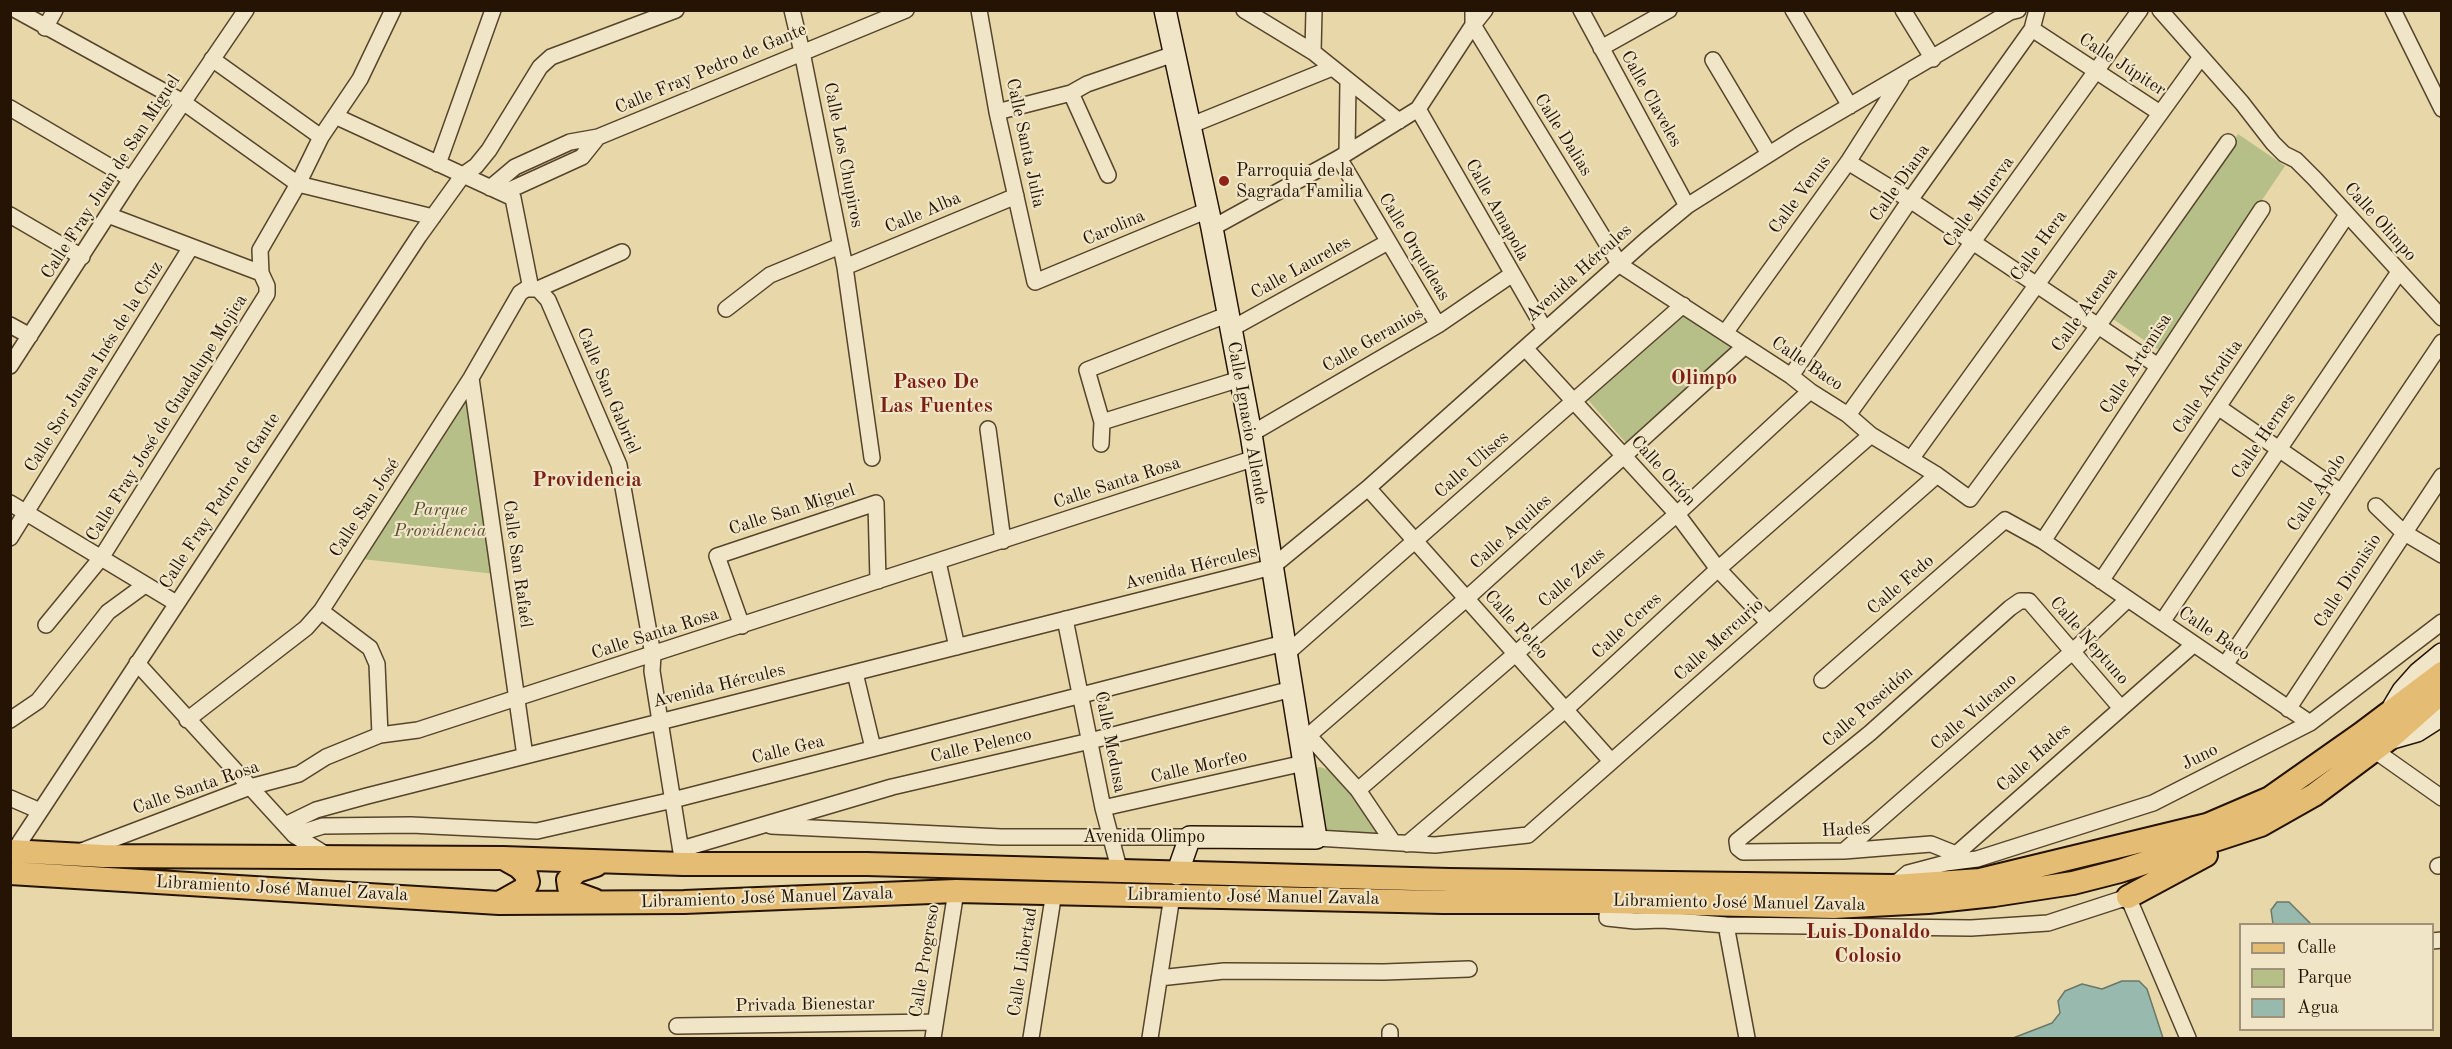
<!DOCTYPE html>
<meta charset="utf-8">
<style>
body{margin:0}
#map{position:relative;width:2452px;height:1049px;overflow:hidden;background:#e8d8a9;font-family:"Old Standard TT",serif}
canvas{display:block}
.frame{position:absolute;inset:0;border:12px solid #251303;pointer-events:none}
.legend{position:absolute;left:2239px;top:923px;width:195px;height:108px;box-sizing:border-box;background:#f0e6c7;border:2px solid #9f9279;margin:0;padding:8px 10px;list-style:none;font-size:18px;color:#251303}
.legend li{display:flex;align-items:center;gap:12px;height:30px}
.legend b{width:30px;border:2px solid #9f9279}
</style>
<div id="map">
<canvas width="2452" height="1049"></canvas>
<div class="frame"></div>
<ul class="legend">
<li><b style="height:8px;background:#e4bc74"></b>Calle</li>
<li><b style="height:16px;background:#b6bf87"></b>Parque</li>
<li><b style="height:16px;background:#98b9ad"></b>Agua</li>
</ul>
</div>
<script>
const g = document.querySelector('canvas').getContext('2d');
g.lineJoin = 'round';
function fill(path, color) {
  g.fillStyle = color;
  g.fill(path, 'evenodd');
}
function poly(rows) {
  const path = new Path2D();
  for (const r of rows) {
    path.moveTo(r[0], r[1]);
    for (let i = 2; i < r.length; i += 2) path.lineTo(r[i], r[i + 1]);
  }
  return path;
}
function trace(path, color, width, dash) {
  g.strokeStyle = color;
  g.lineWidth = width;
  g.lineCap = dash ? 'butt' : 'round';
  g.setLineDash(dash || []);
  g.stroke(path);
}
function drawText(font, color, halo, rows, align = 'center') {
  g.font = font + ' "Old Standard TT",serif';
  g.lineWidth = 4.5;
  g.setLineDash([]);
  g.textBaseline = 'middle';
  g.strokeStyle = halo;
  g.fillStyle = color;
  for (const [text, x, y, turn = 0] of rows) {
    g.save();
    g.translate(x, y);
    g.rotate((+turn || 0) * Math.PI / 180);
    g.textAlign = isNaN(turn) ? turn : align;
    if (halo) g.strokeText(text, 0, 0);
    g.fillText(text, 0, 0);
    g.restore();
  }
}
const green = poly([
 [2238,134,2285,166,2160,351,2113,319],
 [1685,315,1737,347,1627,444,1588,400],
 [468,391,495,574,362,559],
 [1320,767,1329,770,1359,801,1382,837,1323,834,1310,769]
]);
const water = poly([
 [2277,902,2289,902,2311,924,2273,924,2271,910,2277,902],
 [2122,981,2139,981,2147,989,2163,1038,2013,1038,2052,1023,2060,1013,2058,1001,2065,991,2082,984,2102,989,2122,981]
]);
const street = poly([
 [16,10,183,102,298,184,433,217],
 [792,10,802,52,845,267,872,458],
 [979,10,997,112,1035,282,1208,210],
 [1244,10,1313,52,1399,121],
 [1473,10,1473,25,1620,265,1791,376,1810,391,1848,415,1871,435,1937,475,1970,499,2098,326,2228,142],
 [1581,10,1687,206],
 [1793,10,1850,106],
 [1903,10,1933,59],
 [2160,10,2242,103,2273,143,2284,154,2296,160,2315,179,2442,318],
 [2393,10,2442,109],
 [45,28,55,10],
 [2032,29,2160,113],
 [1601,48,1669,10],
 [1313,52,1314,10],
 [212,59,321,137],
 [1713,60,1769,154],
 [1071,93,1108,175],
 [10,108,131,179],
 [1418,109,1545,330],
 [997,112,1071,93,1087,84,1174,54],
 [335,116,513,198,531,289],
 [1189,126,1332,68],
 [1347,153,1348,82],
 [1339,158,1438,325],
 [1848,162,1910,200,2158,366],
 [438,164,493,10],
 [490,188,515,167,570,142,598,137,906,10],
 [503,193,582,157,598,137],
 [10,215,82,257],
 [108,215,261,273],
 [1212,228,1339,158,1418,109,1473,25,1485,10],
 [845,267,1016,196],
 [538,289,548,300,619,465,653,655,652,671,682,858],
 [726,309,770,275,840,246],
 [10,325,30,336],
 [1231,329,1388,242],
 [1725,333,1848,162,1901,79],
 [1525,348,1677,514,1718,569,1768,622],
 [10,366,131,179,246,10],
 [1791,376,1910,200,2032,29,2037,10],
 [471,378,525,756],
 [2218,407,2341,492],
 [1848,415,2140,10],
 [1102,422,1240,379],
 [988,429,1003,541],
 [1251,434,1438,325,1511,275],
 [1101,444,1102,422,1087,370,1229,314],
 [1911,459,2201,57],
 [1368,488,1611,761],
 [10,503,176,603],
 [2376,506,2403,532,2442,555],
 [10,538,191,247],
 [2043,541,2262,209],
 [938,562,957,647],
 [2101,581,2347,215],
 [321,611,370,648,377,664,380,735],
 [1065,619,1103,808,1120,872],
 [2162,622,2399,272],
 [46,625,101,558,267,294,267,286,261,273,260,250,298,184,321,137,360,79,393,10],
 [742,626,717,556,876,503,878,581],
 [1286,654,1683,305],
 [137,663,294,835,328,856],
 [2225,665,2442,342],
 [855,673,873,748],
 [1822,680,2005,520,2043,541,2310,723],
 [2288,709,2442,476],
 [10,720,38,701,108,612,145,585],
 [187,720,306,628,321,611,471,378,520,293,526,289,538,289,622,252],
 [1309,736,1358,790,1393,842],
 [1300,743,1466,599,1745,346],
 [2374,750,2442,798],
 [1358,790,1677,514,1810,391],
 [10,798,40,811],
 [1103,808,1304,763],
 [285,825,316,810,367,796,1272,567,1368,488,1646,240,1687,206,1798,136,2010,12,2018,10],
 [771,826,1001,837,1190,837],
 [294,835,323,826,411,825,537,831,673,800,1284,643],
 [1316,838,1435,845,1528,835,1937,475],
 [1407,844,1565,710,1718,569,1871,435],
 [682,849,892,787,1090,741,1292,689],
 [14,851,419,236,463,175,476,166,489,150,540,67,551,57,676,10],
 [1844,851,2072,652,2127,600],
 [79,852,250,787,299,774,326,757,380,735,418,730,1255,458],
 [1956,854,1931,844,1844,851,1743,852,1738,848,1737,841,1870,733,2010,608,2020,601,2029,601,2120,707],
 [1946,863,1977,859,2153,803,2310,723,2442,622],
 [2438,866,2442,865],
 [1893,886,1908,873,1946,863,2193,645],
 [1608,902,1607,918,1635,921,1662,920,1726,925,1971,928,2048,923,2128,897,2188,1038],
 [1726,925,1747,1038],
 [2432,941,2442,940],
 [1159,978,1224,971,1384,972,1469,969],
 [677,1026,934,1022],
 [1390,1032,1390,1038],
 [933,1038,956,891],
 [1031,1038,1054,892],
 [1150,1038,1172,896]
]);
const secondary = poly([
 [1165,10,1212,228,1251,434,1316,838,1190,837,1177,874],
 [2394,706,2403,691,2419,673,2442,654],
 [2389,739,2417,731,2442,715]
]);
const primary = poly([
 [10,851,103,856,503,858,683,864,867,864,1449,880,1893,886,1980,880,2207,825,2270,798,2361,734,2442,673],
 [10,873,499,903,684,902,956,891,1443,902,1608,902,1834,907,1928,902,1994,895,2073,883,2120,871,2261,825,2314,795,2389,739,2442,692],
 [2128,897,2206,855],
 [594,900,572,892,569,887,568,880,577,871,596,865],
 [501,902,524,889,528,882,526,874,519,867,503,858]
]);
const markers = [
 [1224,181,6,"#8f2418"]
];
const streetNames = [
 ["Calle Júpiter",2122,65,33],
 ["Calle Fray Pedro de Gante",711,69,-23],
 ["Calle Claveles",1651,99,61],
 ["Calle Dalias",1563,135,58],
 ["Calle Santa Julia",1025,143,78],
 ["Calle Los Chupiros",843,155,79],
 ["Calle Fray Juan de San Miguel",111,177,-57],
 ["Calle Diana",1900,183,-55],
 ["Calle Venus",1800,195,-54],
 ["Calle Minerva",1979,202,-54],
 ["Calle Amapola",1497,210,61],
 ["Calle Alba",923,213,-23],
 ["Calle Olimpo",2380,222,48],
 ["Carolina",1114,228,-23],
 ["Calle Hera",2039,246,-54],
 ["Calle Orquídeas",1414,247,59],
 ["Calle Laureles",1301,268,-29],
 ["Avenida Hércules",1579,273,-42],
 ["Calle Atenea",2085,310,-54],
 ["Calle Geranios",1373,340,-30],
 ["Calle Baco",1807,364,34],
 ["Calle Artemisa",2136,364,-57],
 ["Calle Sor Juana Inés de la Cruz",94,367,-58],
 ["Calle Afrodita",2208,387,-56],
 ["Calle San Gabriel",608,391,67],
 ["Calle Fray José de Guadalupe Mojica",167,418,-58],
 ["Calle Ignacio Allende",1247,423,80],
 ["Calle Hernes",2264,436,-56],
 ["Calle Ulises",1472,465,-41],
 ["Calle Orión",1663,471,48],
 ["Calle Santa Rosa",1117,483,-18],
 ["Calle Apolo",2317,493,-56],
 ["Calle Fray Pedro de Gante",220,501,-57],
 ["Calle San José",365,508,-57],
 ["Calle San Miguel",792,510,-18],
 ["Calle Aquiles",1511,532,-42],
 ["Calle San Rafaél",517,564,82],
 ["Avenida Hércules",1191,568,-14],
 ["Calle Zeus",1572,578,-41],
 ["Calle Dionisio",2348,581,-57],
 ["Calle Fedo",1901,585,-41],
 ["Calle Peleo",1516,625,48],
 ["Calle Ceres",1627,626,-43],
 ["Calle Santa Rosa",655,634,-18],
 ["Calle Baco",2214,634,34],
 ["Calle Mercurio",1719,640,-42],
 ["Calle Neptuno",2089,641,49],
 ["Avenida Hércules",719,686,-14],
 ["Calle Poseidón",1868,707,-41],
 ["Calle Vulcano",1974,712,-41],
 ["Calle Medusa",1110,742,79],
 ["Calle Pelenco",981,746,-13],
 ["Calle Gea",788,750,-14],
 ["Juno",2200,757,-27],
 ["Calle Hades",2034,758,-42],
 ["Calle Morfeo",1199,767,-13],
 ["Calle Santa Rosa",196,788,-19],
 ["Hades",1846,830,-3],
 ["Avenida Olimpo",1144,837],
 ["Libramiento José Manuel Zavala",282,889,3],
 ["Libramiento José Manuel Zavala",1253,897,1],
 ["Libramiento José Manuel Zavala",767,898,-2],
 ["Libramiento José Manuel Zavala",1739,903,1],
 ["Calle Progreso",925,961,-81],
 ["Calle Libertad",1023,962,-81],
 ["Privada Bienestar",805,1005,-1]
];
const poiNames = [
 ["Parroquia de la",1236,171],
 ["Sagrada Familia",1236,192]
];
const parkNames = [
 ["Parque",440,510],
 ["Providencia",440,531]
];
const quarterNames = [
 ["Olimpo",1704,378],
 ["Paseo De",936,382],
 ["Las Fuentes",936,406],
 ["Providencia",587,480],
 ["Luis Donaldo",1868,932],
 ["Colosio",1868,956]
];
fill(green, '#b6bf87');
fill(water, '#98b9ad');
trace(water, '#6a7769', 1.5);
trace(street, '#56442c', 18);
trace(secondary, '#251303', 24);
trace(primary, '#251303', 26);
trace(street, '#f0e6c7', 15);
trace(secondary, '#f0e6c7', 21);
trace(primary, '#e4bc74', 22);
for (const [x, y, r, color] of markers) {
  const dot = new Path2D();
  dot.arc(x, y, r, 0, 2 * Math.PI);
  g.fillStyle = color;
  g.fill(dot);
  trace(dot, '#f0e6c7', 2);
}
drawText('18px', '#251303', '#f0e6c7', streetNames);
drawText('18px', '#251303', '#f0e6c7', poiNames, 'left');
drawText('italic 18px', '#584f31', '#f0e6c7', parkNames);
drawText('bold 21px', '#7a1f14', '#f0e6c7', quarterNames);
</script>
